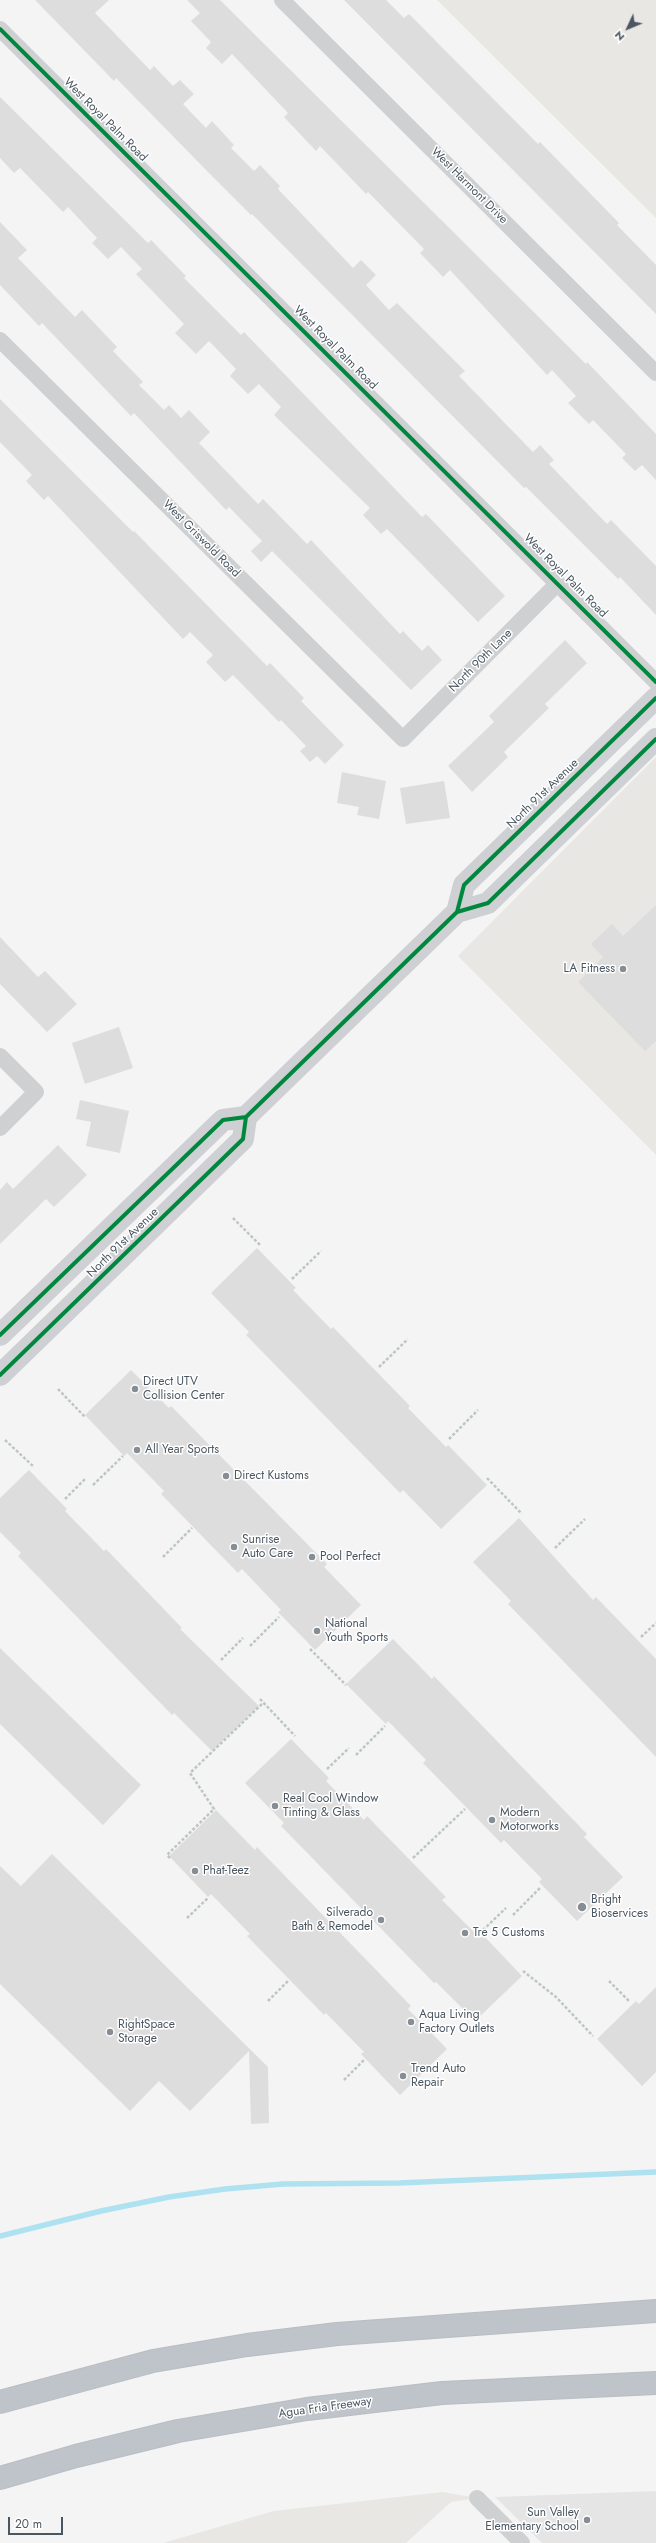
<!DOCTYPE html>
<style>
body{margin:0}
#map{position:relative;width:656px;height:2543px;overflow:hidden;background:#f4f4f4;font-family:Jost,sans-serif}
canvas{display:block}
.north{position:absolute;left:608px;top:8px;width:40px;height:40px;-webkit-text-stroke:3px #fff;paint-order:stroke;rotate:226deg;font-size:11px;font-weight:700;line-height:16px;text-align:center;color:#4a5661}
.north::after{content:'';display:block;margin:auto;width:14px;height:18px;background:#4a5661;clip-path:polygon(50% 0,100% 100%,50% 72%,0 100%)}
.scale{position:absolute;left:8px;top:2517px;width:55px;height:18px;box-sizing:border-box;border:2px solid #4a5661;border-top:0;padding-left:5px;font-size:12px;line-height:14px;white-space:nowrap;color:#4a5661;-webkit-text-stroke:3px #fff;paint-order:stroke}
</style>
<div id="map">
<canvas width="656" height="2543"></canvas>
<div class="north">N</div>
<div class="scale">20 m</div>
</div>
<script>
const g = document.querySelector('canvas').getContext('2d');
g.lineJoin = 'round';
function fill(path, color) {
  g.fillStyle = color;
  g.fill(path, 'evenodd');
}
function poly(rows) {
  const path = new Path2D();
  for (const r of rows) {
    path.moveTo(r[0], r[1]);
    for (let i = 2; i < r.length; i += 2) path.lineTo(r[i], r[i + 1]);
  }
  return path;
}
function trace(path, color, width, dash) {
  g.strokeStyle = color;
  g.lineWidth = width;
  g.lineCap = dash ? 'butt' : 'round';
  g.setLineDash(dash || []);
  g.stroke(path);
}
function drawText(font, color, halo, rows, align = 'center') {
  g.font = font + ' Jost,sans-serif';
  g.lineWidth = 3;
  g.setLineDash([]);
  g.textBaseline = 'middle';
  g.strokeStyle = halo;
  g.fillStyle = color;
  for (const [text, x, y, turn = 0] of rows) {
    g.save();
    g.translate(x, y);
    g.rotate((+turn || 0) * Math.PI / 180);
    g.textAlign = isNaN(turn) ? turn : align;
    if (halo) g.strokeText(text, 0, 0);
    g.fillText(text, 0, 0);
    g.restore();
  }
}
const commercial = poly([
 [437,0,656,0,656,218],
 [656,757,656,1155,458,956],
 [443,2492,477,2498,451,2502,406,2543,163,2543,274,2511]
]);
const education = poly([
 [656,2491,656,2543,542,2543,495,2497]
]);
const stream = poly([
 [0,2236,101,2211,169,2197,225,2189,283,2184,399,2183,656,2172]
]);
const building = poly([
 [35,0,109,0,95,13,150,70,154,66,173,86,180,80,194,94,183,104,206,128,212,121,234,145,231,148,254,171,260,165,280,186,278,189,353,268,361,260,376,275,366,285,389,310,397,303,465,371,459,376,533,452,540,445,554,460,549,464,607,524,611,520,656,566,656,615,620,577,618,579,526,487,524,488,252,214,251,215,207,171,116,78,114,81],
 [187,0,220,0,586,364,587,362,656,434,656,480,642,465,635,471,622,458,626,454,593,420,589,424,568,403,576,396,552,370,547,375,450,270,443,277,420,253,424,249,368,192,366,194,320,146,316,151,284,117,288,113,232,54,222,64,206,48,211,42,191,21,200,13],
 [344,0,386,0,404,18,409,14,538,144,540,142,619,223,617,225,656,265,656,314],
 [0,97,148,243,151,240,186,276,184,278,241,335,244,332,422,517,426,514,505,596,478,622,387,529,381,534,363,515,370,508,274,415,281,407,259,384,248,394,230,376,236,369,209,341,196,354,175,333,184,324,136,274,142,269,121,247,108,259,92,243,97,238,68,207,63,212,20,168,14,173,0,158],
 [0,222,27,250,18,258,75,317,82,310,117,347,113,351,143,382,139,385,164,410,169,405,181,418,189,410,210,432,199,443,258,504,263,499,307,544,311,540,400,634,403,631,422,651,428,645,442,660,411,690,272,551,261,562,251,551,262,541,229,507,226,510,134,413,131,416,42,323,39,326,0,285],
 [0,399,133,532,134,531,267,666,270,663,304,698,301,701,344,745,325,764,317,756,310,762,300,751,306,746,281,720,279,722,233,675,225,682,206,662,213,655,190,632,183,639,48,496,44,500,26,481,32,475,0,442],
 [565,640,587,663,545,704,549,708,504,752,508,757,472,792,448,766,494,722,489,716],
 [342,772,386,781,379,819,357,815,359,807,337,803],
 [444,781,450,818,406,824,400,788],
 [656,905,656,1041,645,1051,578,982,603,957,591,944,612,924,623,936],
 [0,937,38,977,45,971,77,1004,47,1032,0,984],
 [119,1027,133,1068,85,1084,72,1043],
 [80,1100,129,1111,120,1153,86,1146,91,1122,76,1119],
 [58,1145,87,1175,54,1207,46,1199,0,1244,0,1190,7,1182,13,1189],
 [257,1248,296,1288,293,1290,331,1329,333,1327,410,1406,408,1408,446,1447,448,1445,487,1485,441,1529,403,1490,400,1493,246,1335,249,1332,211,1293],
 [131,1370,169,1408,171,1406,327,1564,324,1567,361,1605,315,1650,278,1612,281,1610,242,1569,238,1573,161,1494,164,1491,127,1453,124,1456,85,1415],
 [29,1470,67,1509,65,1511,104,1551,106,1549,182,1628,180,1629,259,1706,212,1751,174,1713,172,1715,18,1556,21,1553,0,1532,0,1498],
 [519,1518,593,1600,596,1597,656,1659,656,1757,508,1604,511,1601,473,1562],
 [393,1639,432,1679,434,1676,587,1834,584,1837,623,1877,577,1921,539,1882,542,1879,504,1840,501,1843,423,1763,426,1760,388,1721,386,1724,346,1684],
 [0,1648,141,1785,103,1825,0,1724],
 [291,1739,329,1778,326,1781,364,1820,367,1816,446,1897,442,1900,480,1938,483,1935,522,1976,475,2021,436,1982,434,1983,281,1826,284,1823,245,1783],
 [216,1810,255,1850,257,1847,411,2006,408,2009,447,2049,400,2095,361,2054,364,2052,326,2013,324,2015,247,1936,250,1934,211,1894,208,1897,169,1856],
 [52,1854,268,2067,269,2123,251,2124,249,2051,190,2111,159,2081,130,2111,0,1984,0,1866,21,1886],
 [656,1987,656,2072,642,2086,597,2039,636,2001,639,2004]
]);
const path = poly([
 [233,1218,260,1245],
 [292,1279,321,1251],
 [379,1367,408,1339],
 [58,1389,85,1417],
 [449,1439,478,1410],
 [5,1440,33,1466],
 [487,1478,522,1514],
 [93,1485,123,1456],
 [65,1499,86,1478],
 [555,1548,585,1519],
 [163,1557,192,1528],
 [641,1637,656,1623],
 [250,1646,279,1617],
 [310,1649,346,1685],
 [221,1660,243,1638],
 [260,1699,295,1736],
 [356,1755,385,1726],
 [327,1769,349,1748],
 [170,1858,167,1855,214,1809,190,1773,263,1703],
 [413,1858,465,1809],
 [513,1915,541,1887],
 [187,1918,208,1898],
 [483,1930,506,1908],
 [523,1971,556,1997,593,2036],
 [609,1981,629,2001],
 [268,2001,288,1981],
 [344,2080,364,2060]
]);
const street = poly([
 [282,0,656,373],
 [0,29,656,682],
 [0,340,403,739,558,583],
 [0,1056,36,1092,0,1128],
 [477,2498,522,2543]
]);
const secondary = poly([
 [457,912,464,885,656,698],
 [0,1335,223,1120,246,1117,457,912,488,903,656,739],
 [0,1375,243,1139,246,1117]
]);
const highway = poly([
 [0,2402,153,2361,247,2345,337,2334,656,2311],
 [0,2478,76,2456,178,2431,307,2409,442,2393,656,2383]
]);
const cycleway = poly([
 [0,29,656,682],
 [457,912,464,885,656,698],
 [0,1335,223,1120,246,1117,457,912,488,903,656,739],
 [0,1375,243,1139,246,1117]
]);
const markers = [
 [623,969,4,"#868d94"],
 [135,1389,4,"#868d94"],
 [137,1450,4,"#868d94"],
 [226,1476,4,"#868d94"],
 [234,1547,4,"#868d94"],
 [312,1557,4,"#868d94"],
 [317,1631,4,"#868d94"],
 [275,1806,4,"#868d94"],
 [492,1820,4,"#868d94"],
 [195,1871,4,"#868d94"],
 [582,1907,5,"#868d94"],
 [381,1920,4,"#868d94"],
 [465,1933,4,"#868d94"],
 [411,2022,4,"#868d94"],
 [110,2032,4,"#868d94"],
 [403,2076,4,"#868d94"],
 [587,2520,4,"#868d94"]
];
const streetNames = [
 ["West Royal Palm Road",105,120,45],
 ["West Harmont Drive",469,186,45],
 ["West Royal Palm Road",335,348,45],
 ["West Griswold Road",201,539,45],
 ["West Royal Palm Road",565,576,45],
 ["North 90th Lane",481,661,-45],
 ["North 91st Avenue",543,794,-44],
 ["North 91st Avenue",123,1243,-44],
 ["Agua Fria Freeway",325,2408,-8]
];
const poiNames = [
 ["LA Fitness",615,969,"right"],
 ["Direct UTV",143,1382],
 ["Collision Center",143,1396],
 ["All Year Sports",145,1450],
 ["Direct Kustoms",234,1476],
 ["Sunrise",242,1540],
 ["Auto Care",242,1554],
 ["Pool Perfect",320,1557],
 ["National",325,1624],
 ["Youth Sports",325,1638],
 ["Real Cool Window",283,1799],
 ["Tinting & Glass",283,1813],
 ["Modern",500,1813],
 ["Motorworks",500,1827],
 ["Phat-Teez",203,1871],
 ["Bright",591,1900],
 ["Bioservices",591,1914],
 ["Silverado",373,1913,"right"],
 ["Bath & Remodel",373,1927,"right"],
 ["Tre 5 Customs",473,1933],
 ["Aqua Living",419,2015],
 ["Factory Outlets",419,2029],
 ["RightSpace",118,2025],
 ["Storage",118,2039],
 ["Trend Auto",411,2069],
 ["Repair",411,2083],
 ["Sun Valley",579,2513,"right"],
 ["Elementary School",579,2527,"right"]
];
fill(commercial, '#e8e7e3');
fill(education, '#e6e5e6');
trace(stream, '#aee2f0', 5.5);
fill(building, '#ddddde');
trace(highway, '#b9bec3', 24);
trace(path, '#bcc7c4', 2.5, [3, 2]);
trace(street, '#ced0d2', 16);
trace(secondary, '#ced0d4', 22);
trace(highway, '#bec4c9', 22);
trace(cycleway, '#00873e', 4);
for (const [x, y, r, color] of markers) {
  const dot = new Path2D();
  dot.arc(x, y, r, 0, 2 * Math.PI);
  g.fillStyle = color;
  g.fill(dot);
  trace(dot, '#fff', 1.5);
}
drawText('12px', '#4a5661', '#fff', streetNames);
drawText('12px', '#4a5661', '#fff', poiNames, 'left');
</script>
